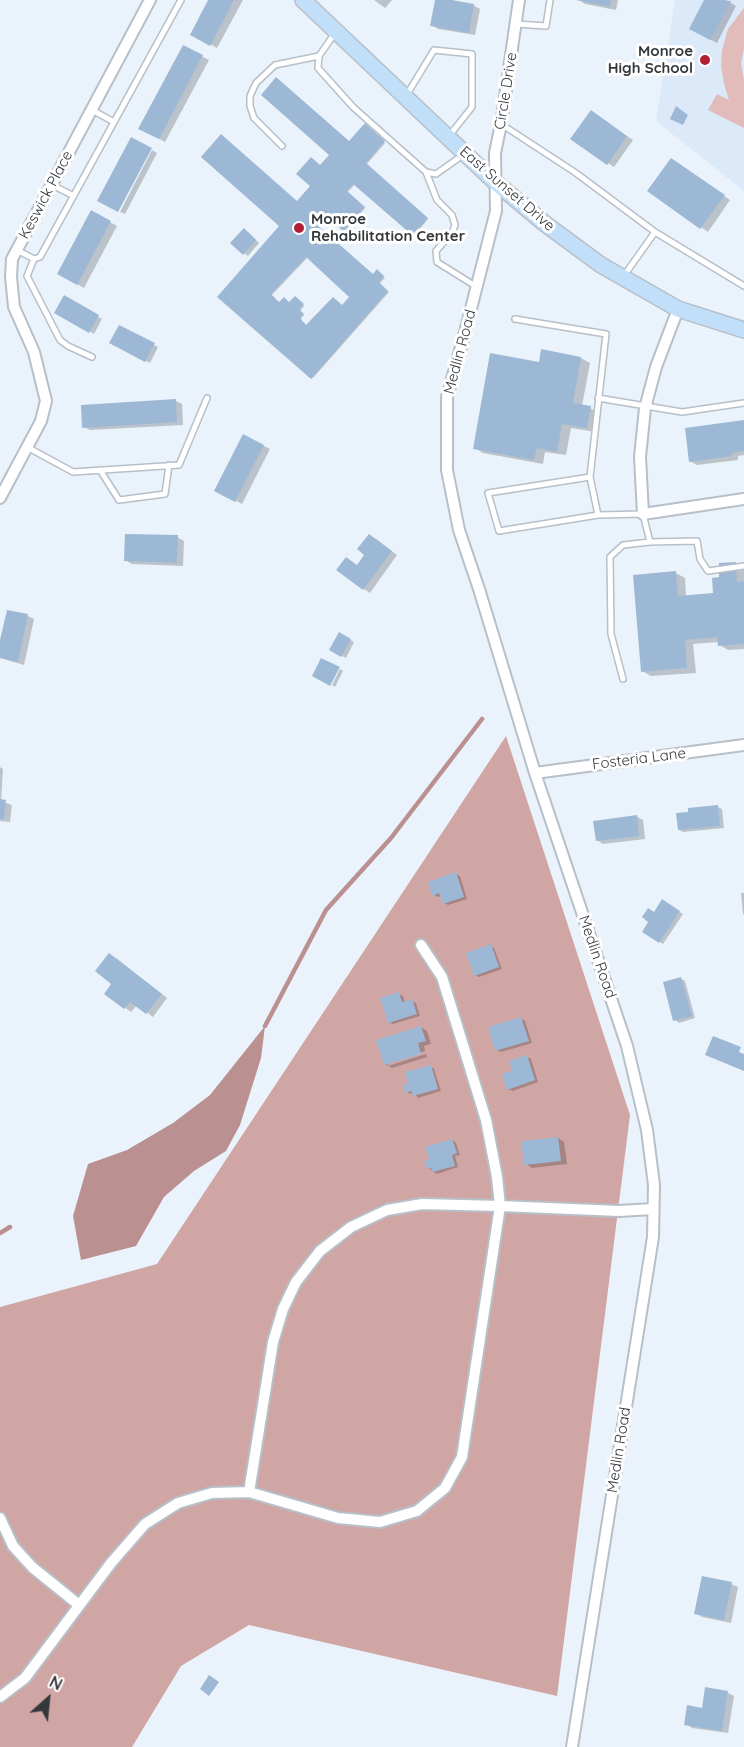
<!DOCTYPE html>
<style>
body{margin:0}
#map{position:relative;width:744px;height:1747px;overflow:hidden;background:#eaf3fc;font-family:Quicksand,sans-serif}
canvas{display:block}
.north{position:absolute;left:18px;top:1669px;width:60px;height:60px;-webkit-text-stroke:4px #fff;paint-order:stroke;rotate:27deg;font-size:16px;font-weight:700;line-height:24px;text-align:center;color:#35383b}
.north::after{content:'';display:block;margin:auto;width:21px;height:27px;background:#35383b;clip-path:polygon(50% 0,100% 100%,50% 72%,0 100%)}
</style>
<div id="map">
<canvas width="744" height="1747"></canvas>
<div class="north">N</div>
</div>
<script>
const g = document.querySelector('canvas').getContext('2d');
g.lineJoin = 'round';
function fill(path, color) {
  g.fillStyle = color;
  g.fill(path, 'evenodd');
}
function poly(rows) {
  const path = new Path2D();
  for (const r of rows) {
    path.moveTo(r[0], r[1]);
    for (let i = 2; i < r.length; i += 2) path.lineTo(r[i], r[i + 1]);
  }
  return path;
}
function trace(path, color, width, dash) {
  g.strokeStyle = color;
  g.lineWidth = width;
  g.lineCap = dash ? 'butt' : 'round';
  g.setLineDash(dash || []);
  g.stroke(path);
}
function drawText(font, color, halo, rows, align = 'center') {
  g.font = font + ' Quicksand,sans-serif';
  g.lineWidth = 6;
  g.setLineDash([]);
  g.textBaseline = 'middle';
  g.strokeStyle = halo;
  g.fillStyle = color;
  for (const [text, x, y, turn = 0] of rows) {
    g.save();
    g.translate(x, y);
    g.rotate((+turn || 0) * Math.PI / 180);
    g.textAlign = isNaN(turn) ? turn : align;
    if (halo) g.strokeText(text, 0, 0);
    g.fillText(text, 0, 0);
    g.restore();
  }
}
const built = poly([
 [675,0,744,0,744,191,656,121]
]);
const green = poly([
 [744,8,744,49,741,63,744,80,744,128,708,110,717,94,729,100,724,84,721,66,722,50,728,29]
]);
const forest = poly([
 [506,736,630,1115,557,1696,249,1625,181,1666,132,1747,0,1747,0,1307,157,1264]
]);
const water = poly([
 [265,1026,261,1058,240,1125,226,1151,194,1171,164,1197,136,1246,81,1260,73,1216,88,1164,127,1150,173,1123,210,1095]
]);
const shadow = poly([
 [210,0,243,0,217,48,192,34],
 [374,0,392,0,385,8],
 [436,0,473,5,480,9,475,35,438,29,432,25],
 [579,0,618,0,616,10,585,4],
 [705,0,726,0,736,6,717,43,691,29],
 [184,47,209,60,165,142,140,128],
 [597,116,633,140,614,167,608,163],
 [366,126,385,143,366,165,428,219,415,235,356,183,347,193,365,208,346,231,327,214,317,226,373,276,377,271,385,278,379,284,389,292,313,378,219,296,282,226,312,186,321,167],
 [308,257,351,297,342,306,307,326,300,320,304,315,300,311,304,306,296,299,290,303,280,304,271,296],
 [152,150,157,153,125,214,120,212],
 [678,163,730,200,708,232,649,191],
 [92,212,117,226,84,288,59,274],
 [248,232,259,243,248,256,244,253],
 [64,297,102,319,94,334,56,312],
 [119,327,158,347,150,363,111,343],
 [543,351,581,358,590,363,582,406,590,408,599,413,596,432,571,428,566,455,545,452,543,464,483,453,475,448,540,363],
 [176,401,182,404,183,425,90,430,84,427],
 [744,422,744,455,738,456,738,460,697,465,690,461],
 [244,436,270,449,242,504,216,490],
 [177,537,184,541,183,566,132,564,125,560],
 [376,539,397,555,370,593,364,589,358,566],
 [735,564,744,569,744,649,728,650,720,645,719,642,693,644,696,673,651,676,642,671,676,573,685,578,686,596,715,594,721,579],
 [28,616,34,619,24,665,0,658,0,647],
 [340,634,354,642,346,658,331,650],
 [340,669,343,671,335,687,332,685],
 [0,767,3,769,1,801,12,805,10,822,0,821],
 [718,807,722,809,724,828,683,832,679,830],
 [636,816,643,820,645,839,603,844,597,840],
 [456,874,460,876,467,899,448,905,444,903,442,896,438,897,434,895],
 [741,893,744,893,744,915,743,914],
 [663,901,683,914,663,944,644,932],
 [490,946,494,948,502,969,479,977,475,975],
 [116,958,167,998,153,1017,137,1005,131,1012,106,994,114,984],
 [681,979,685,981,695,1018,679,1023,675,1020],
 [399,994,403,996,405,1003,412,1001,416,1003,420,1016,393,1024,389,1022],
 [521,1018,525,1021,532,1043,501,1052,497,1050],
 [421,1027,427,1031,431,1044,424,1046,425,1051,388,1063,388,1066,426,1054,427,1057,392,1068,385,1064],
 [527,1057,531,1059,538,1082,513,1091,508,1089,514,1072],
 [430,1066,434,1069,441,1091,418,1098,414,1093,411,1094,407,1092,410,1085],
 [558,1138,564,1142,567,1164,532,1168,526,1164],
 [452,1140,456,1143,460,1155,455,1156,458,1167,437,1174,428,1168],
 [731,1584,738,1587,731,1623,702,1617,696,1613],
 [706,1689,728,1693,734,1696,728,1733,692,1728,686,1724,703,1710]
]);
const stream = poly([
 [265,1026,326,910,391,838,482,719],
 [0,1233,10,1227]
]);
const building = poly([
 [208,0,234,0,210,46,190,35],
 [435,0,452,0,474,4,469,33,430,26],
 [576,0,611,0,610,7],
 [704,0,731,1,710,40,689,29],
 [183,45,203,55,159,139,138,129],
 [276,77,349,141,365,123,385,141,366,163,428,218,412,235,353,184,347,191,365,207,343,231,325,215,316,224,373,274,377,269,384,276,379,282,388,291,311,379,217,297,279,226,201,157,221,134,297,201,310,186,296,174,311,157,320,165,329,155,261,95],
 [306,257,349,297,342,305,333,297,306,325,300,318,304,314,299,309,304,304,295,296,289,302,284,297,279,302,271,294],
 [676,106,688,115,683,125,670,119],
 [591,110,627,136,607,165,570,139],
 [131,137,152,148,118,212,97,201],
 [671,158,725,195,700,229,647,191],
 [91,210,111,221,77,285,57,274],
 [244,228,256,240,243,255,230,243],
 [64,295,99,315,89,333,54,313],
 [119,325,155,343,145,362,109,343],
 [541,349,581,357,573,403,591,406,587,428,562,424,557,452,537,448,534,460,473,449,490,353,539,362],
 [176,399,177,422,82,428,81,405],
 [744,420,744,451,732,453,732,456,689,462,685,428],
 [243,434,264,445,235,502,214,491],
 [125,534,178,535,177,563,124,561],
 [369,534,392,551,363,590,336,570,346,557,357,565,364,555,357,549],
 [736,562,737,582,744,581,744,644,718,646,717,637,685,640,687,668,641,672,633,575,676,571,678,596,713,593,712,578,719,577,719,563],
 [7,610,28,614,18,662,0,658,0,640],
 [339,632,351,639,341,657,329,650],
 [321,658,340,667,330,686,312,676],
 [0,799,6,800,4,819,0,819],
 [718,805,720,826,678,830,676,813,688,812,688,808],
 [637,815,639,836,596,841,593,821],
 [456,872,464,897,443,904,439,893,432,896,428,882],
 [662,899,680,911,659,943,642,932,648,922,642,917,648,908,654,912],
 [491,944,499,967,474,976,466,953],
 [109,953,162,994,146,1014,130,1002,124,1009,104,994,111,984,95,971],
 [681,977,692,1016,673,1021,663,982],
 [399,992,402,1002,412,999,417,1014,388,1023,380,998],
 [521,1017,529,1041,495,1051,488,1027],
 [421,1026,426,1041,418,1043,421,1054,384,1065,376,1040],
 [713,1036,741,1047,739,1052,744,1054,744,1071,705,1055],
 [527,1055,535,1080,507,1090,502,1074,512,1071,509,1061],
 [431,1065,438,1089,413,1096,411,1091,405,1093,403,1085,408,1084,405,1072],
 [558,1137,561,1161,524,1165,521,1141],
 [452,1139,457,1153,452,1155,455,1166,432,1172,431,1168,427,1169,424,1161,429,1159,425,1147],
 [702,1576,732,1582,724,1620,694,1614],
 [209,1675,219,1682,209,1696,200,1689],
 [705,1687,728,1691,722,1731,684,1725,687,1705,702,1708]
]);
const lane = poly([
 [516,24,546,26,550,0],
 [335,33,319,56,318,68,353,107,426,172,436,174,463,155],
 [406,96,434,50,472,54,472,107,449,136],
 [92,110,114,122],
 [501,124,576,173,655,232,744,286],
 [282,146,254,118,250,106,250,96,256,83,275,65,319,56],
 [426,172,437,200,452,215,455,225,452,233,436,251,437,262,477,287],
 [52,185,74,196],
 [17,250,34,259,40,257,181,0],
 [34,259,27,276,60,340,68,346,92,357],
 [623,277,655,232],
 [515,319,606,334,590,477,598,515,643,514,650,542,623,545,610,557,611,634,623,679],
 [598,398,682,412,744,403],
 [27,447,73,472,179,465,207,398],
 [100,470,119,500,165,494,169,465],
 [590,477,488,493,499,531,598,515],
 [650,542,697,541,700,559,708,571,744,566]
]);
const street = poly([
 [519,0,501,124,495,153,496,211,463,340,447,397,447,470,459,530,479,589,535,773,627,1046,647,1130,654,1185,653,1237,572,1747],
 [678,309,656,367,645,408,640,457,643,514,744,499],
 [0,498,41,421,46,401,34,352,14,307,11,277,12,259,150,0],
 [535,773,744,745],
 [421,945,442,977,486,1120,497,1177,500,1206,462,1457,445,1488,417,1511,380,1522,338,1518,249,1492,273,1342,283,1309,296,1282,320,1251,351,1227,387,1210,422,1204,500,1206,619,1211,653,1209],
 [0,1518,13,1546,32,1567,79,1605],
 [0,1697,25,1678,111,1563,145,1524,178,1503,212,1493,249,1492]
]);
const secondary = poly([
 [303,0,495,182,544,223,601,265,678,309,744,330]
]);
const markers = [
 [705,60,6,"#b11d33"],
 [299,228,6,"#b11d33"]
];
const poiNames = [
 ["Monroe",693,51],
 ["High School",693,68],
 ["Monroe",311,219,"left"],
 ["Rehabilitation Center",311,236,"left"]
];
const streetNames = [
 ["Circle Drive",506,91,-81],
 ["East Sunset Drive",507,189,41],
 ["Keswick Place",46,195,-62],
 ["Medlin Road",460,352,-75],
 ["Fosteria Lane",639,759,-7],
 ["Medlin Road",597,957,71],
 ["Medlin Road",619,1450,-81]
];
fill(built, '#dbe9f8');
fill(green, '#e2bcbb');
fill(forest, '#d0a6a4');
fill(water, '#ba9190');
fill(shadow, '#0003');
trace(stream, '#ba9190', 4.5);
fill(building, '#9cb8d4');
trace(lane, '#b7bfc8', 8);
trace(street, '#b7bfc8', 14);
trace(secondary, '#b7bfc8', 18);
trace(lane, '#fff', 5);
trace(street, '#fff', 10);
trace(secondary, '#c1dff9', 15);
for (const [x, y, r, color] of markers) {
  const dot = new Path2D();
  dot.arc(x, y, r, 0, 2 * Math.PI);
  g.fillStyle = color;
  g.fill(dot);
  trace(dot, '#fff', 2);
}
drawText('bold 15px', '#35383b', '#fff', poiNames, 'right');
drawText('15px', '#35383b', '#fff', streetNames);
</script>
